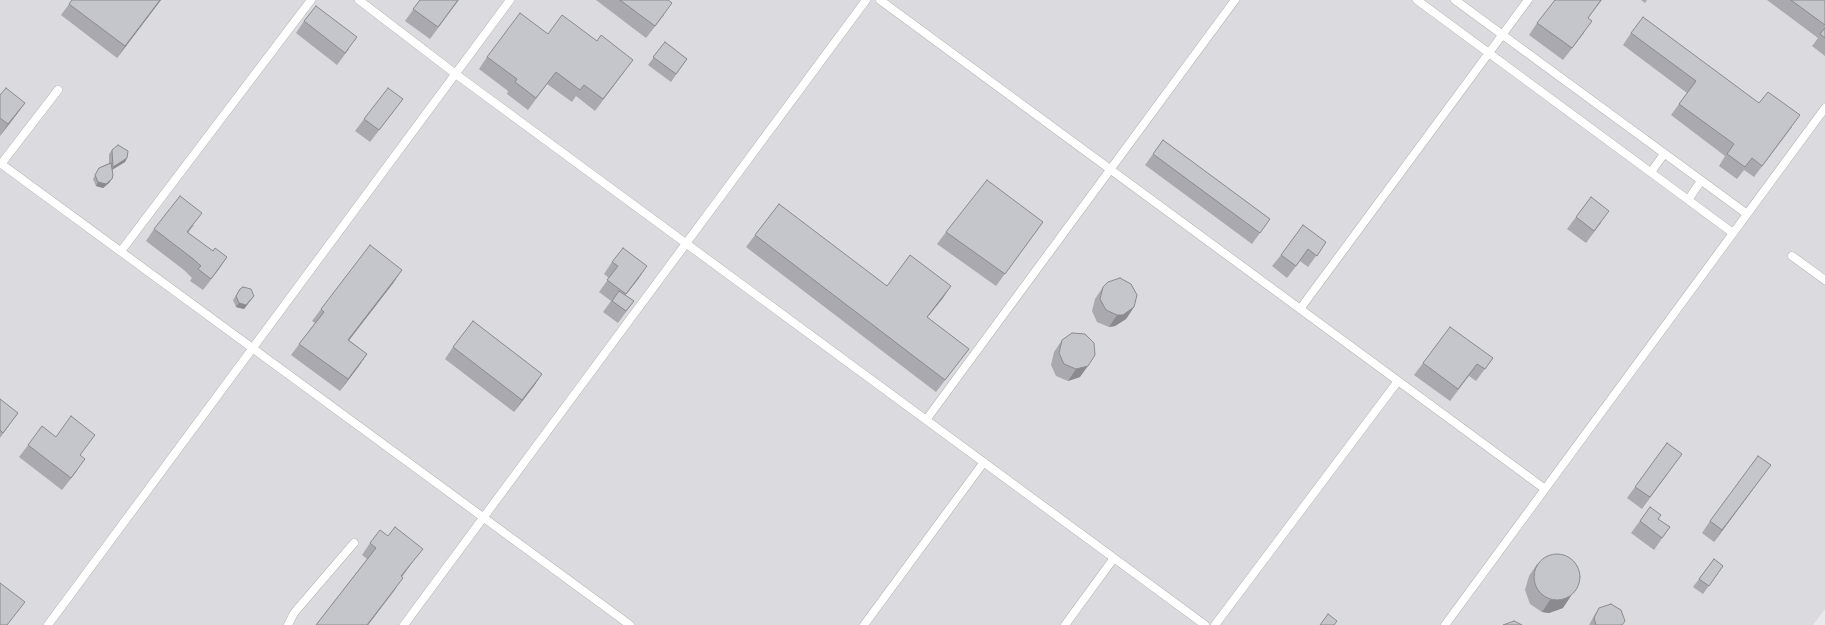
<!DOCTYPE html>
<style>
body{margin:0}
canvas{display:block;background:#ebe8f0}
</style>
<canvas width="1825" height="625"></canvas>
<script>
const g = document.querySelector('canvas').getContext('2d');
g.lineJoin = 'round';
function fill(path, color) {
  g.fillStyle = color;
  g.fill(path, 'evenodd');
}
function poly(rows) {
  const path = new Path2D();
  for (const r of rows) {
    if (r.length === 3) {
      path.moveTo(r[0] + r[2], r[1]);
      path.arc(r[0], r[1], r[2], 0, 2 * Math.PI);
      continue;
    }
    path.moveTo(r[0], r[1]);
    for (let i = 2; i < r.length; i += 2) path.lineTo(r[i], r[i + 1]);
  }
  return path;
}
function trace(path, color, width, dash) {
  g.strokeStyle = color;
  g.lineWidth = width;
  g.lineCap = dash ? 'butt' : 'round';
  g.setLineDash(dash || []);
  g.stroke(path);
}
const industrial = poly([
 [0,0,1825,0,1825,609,1813,625,0,625]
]);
const service = poly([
 [359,0,457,75,1205,625],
 [880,0,1545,489],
 [1417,0,1733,233],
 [1455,0,1747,214],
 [0,163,630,625],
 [1,164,58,90],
 [1651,172,1664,154],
 [1688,200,1701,181],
 [121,251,311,0],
 [1792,256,1825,280],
 [1300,309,1528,0],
 [926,420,1235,0],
 [48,625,510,0],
 [288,625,294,613,354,543],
 [404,625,866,0],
 [864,625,984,462],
 [1065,625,1114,558],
 [1215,625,1398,381],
 [1445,625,1825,108]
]);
const wall = poly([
 [72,0,161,0,117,58,61,15],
 [420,0,459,0,430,39,405,21],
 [596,0,668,0,664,15,646,38],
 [1602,0,1588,18,1584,33,1563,60,1529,35,1537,23],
 [1641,0,1647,0,1645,3],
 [1767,0,1825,0,1825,56,1812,46,1818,38],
 [304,21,349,49,337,65,296,33],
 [1631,33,1792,127,1754,177,1744,170,1737,179,1719,166,1725,156,1671,115,1687,93,1623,45],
 [548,34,625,71,595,111,576,96,572,102,547,84,528,110,507,94,508,91,479,69,487,57],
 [665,42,687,59,671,82,648,65],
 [0,95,25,103,0,136],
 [394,111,370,142,355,131,364,119],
 [112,150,127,158,125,162,112,170,112,179,109,183,103,188,96,186,93,179,99,168,109,163,109,154],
 [1153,154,1270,219,1252,244,1145,165],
 [1591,197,1601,223,1586,243,1567,229],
 [1043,222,996,286,937,244,946,232],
 [194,225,188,233,213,251,227,257,203,290,190,281,192,278,184,270,146,241,154,229],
 [755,235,887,286,943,298,927,317,969,349,936,392,746,247],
 [1326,242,1308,267,1300,261,1287,278,1272,266,1281,255],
 [612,262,639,278,625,295,634,301,618,323,603,312,611,301,599,292,609,278,604,274],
 [394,282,349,340,367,354,340,391,291,355,315,323,312,321,321,309],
 [1103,287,1134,307,1126,319,1115,326,1109,327,1097,322,1092,311,1095,299],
 [240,289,251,300,244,309,236,307,233,300],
 [1062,340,1080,377,1068,381,1056,376,1051,365,1054,352],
 [453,347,542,374,514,412,445,359],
 [1493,358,1476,381,1469,376,1450,401,1414,375,1423,363],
 [0,399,18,413,0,438],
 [28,445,80,455,77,471,62,490,19,457],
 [1682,454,1642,509,1627,498,1635,487],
 [1762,477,1714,542,1702,533,1710,521],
 [1650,507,1658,519,1670,527,1654,550,1631,533],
 [370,543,414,560,402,577,395,590,368,625,316,625,367,559,362,555],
 [1714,559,1723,566,1703,594,1693,587],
 [1537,564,1563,608,1549,613,1542,612,1530,604,1525,590,1529,576],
 [1599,608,1622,625,1589,625,1594,616]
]);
const shadedWall = poly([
 [160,0,161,0,117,58,125,46],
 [25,103,17,114,0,136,8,124],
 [127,158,125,162,110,171,113,167],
 [112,179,109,183,103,188,96,186,98,182],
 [227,257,219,269,203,290],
 [647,266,639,278,617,306],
 [402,270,394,282,340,352,348,340],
 [951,286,943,298,918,329,927,317],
 [254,296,244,309,236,307,239,303],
 [1134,307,1126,319,1115,326,1109,327,1117,315],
 [367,354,359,366,340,391,348,379],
 [1088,366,1080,377,1068,381,1076,369],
 [542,374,534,386,514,412,522,400],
 [1771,465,1762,477,1714,542,1722,530],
 [423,549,414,560,393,588,401,576],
 [403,578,368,625,367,625],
 [1571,596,1563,608,1549,613,1542,612,1550,600]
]);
const building = poly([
 [72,0,160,0,125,46,69,4,72,0],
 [420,0,458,0,438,27,413,9,420,0],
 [620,0,668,0,672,3,655,26,620,0],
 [1555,0,1601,0,1588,18,1592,21,1572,48,1537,23,1555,0],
 [1791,0,1825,0,1825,25,1791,0],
 [316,6,357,37,345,53,304,21,316,6],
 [520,13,548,34,562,15,597,41,601,35,633,60,603,99,584,85,580,90,556,72,536,98,515,82,517,79,487,57,520,13],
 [1643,17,1759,103,1768,92,1800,115,1762,166,1752,158,1745,167,1727,154,1734,144,1679,104,1696,81,1631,33,1643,17],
 [1825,28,1825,38,1820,34,1825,28],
 [665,42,687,59,676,74,653,57,665,42],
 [6,88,25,103,8,124,0,118,0,95,6,88],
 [388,88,403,99,379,130,364,119,388,88],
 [1163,140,1270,219,1260,233,1153,154,1163,140],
 [118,145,128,151,127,158,113,167,112,150,118,145],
 [111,163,113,175,112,179,106,184,98,182,95,175,99,168,111,163],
 [987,180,1043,222,1005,274,946,232,987,180],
 [180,196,202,213,187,232,213,251,215,248,227,257,211,279,198,269,201,266,192,258,154,229,180,196],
 [1591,197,1609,211,1594,231,1576,217,1591,197],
 [779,204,887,286,910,255,951,286,927,317,969,349,945,380,755,235,779,204],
 [1303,225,1326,242,1317,256,1308,249,1296,266,1281,255,1303,225],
 [370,245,402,270,348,340,367,354,348,379,299,344,324,312,321,309,370,245],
 [623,248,647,266,626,294,607,280,618,266,612,262,623,248],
 [1120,278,1131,284,1137,295,1134,307,1123,315,1117,315,1106,310,1100,299,1103,287,1108,282,1120,278],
 [243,287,251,289,254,296,246,305,239,303,236,296,240,289,243,287],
 [619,291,634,301,626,311,612,301,619,291],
 [473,321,542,374,522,400,453,347,473,321],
 [1450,327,1493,358,1485,369,1477,364,1458,389,1423,363,1450,327],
 [1072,333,1085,334,1094,343,1095,355,1088,366,1076,369,1064,364,1059,353,1062,340,1072,333],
 [0,399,18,413,3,433,0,430,0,399],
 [71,416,95,435,80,455,85,459,71,478,28,445,42,426,56,437,71,416],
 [1667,443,1682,454,1650,497,1635,487,1667,443],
 [1758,456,1771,465,1722,530,1710,521,1758,456],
 [1650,507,1661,515,1658,519,1670,527,1662,538,1640,521,1650,507],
 [395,527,423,549,401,576,403,578,367,625,316,625,376,548,370,543,380,530,388,536,395,527],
 [1557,577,23],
 [1714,559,1723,566,1709,586,1699,579,1714,559],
 [0,583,25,602,7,625,0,625,0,583],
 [1611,604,1621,610,1625,621,1622,625,1596,625,1594,618,1599,608,1611,604],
 [1328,614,1337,621,1334,625,1320,625,1328,614],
 [1514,621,1522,625,1503,625,1514,621]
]);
fill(industrial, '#dbdadf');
trace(service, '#b5b6b0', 9);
trace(service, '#fff', 8);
fill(wall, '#a9a9af');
fill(shadedWall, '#8a8a8f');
fill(building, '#c5c5cc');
trace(building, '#8a8a8f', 1);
</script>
